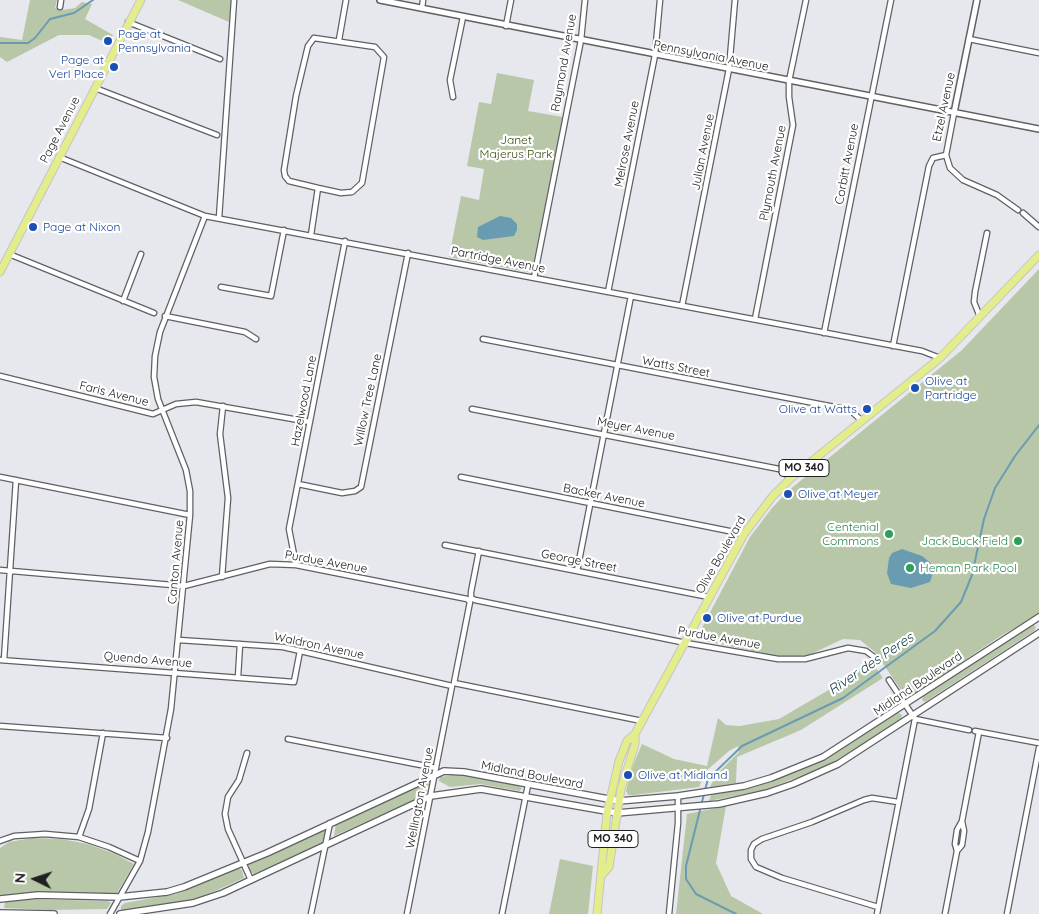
<!DOCTYPE html>
<style>
body{margin:0}
#map{position:relative;width:1039px;height:914px;overflow:hidden;background:#e7e8ee;font-family:Quicksand,sans-serif}
canvas{display:block}
.north{position:absolute;left:10px;top:854px;width:50px;height:50px;-webkit-text-stroke:4px #fff;paint-order:stroke;rotate:274deg;font-size:14px;font-weight:700;line-height:20px;text-align:center;color:#202023}
.north::after{content:'';display:block;margin:auto;width:18px;height:22px;background:#202023;clip-path:polygon(50% 0,100% 100%,50% 72%,0 100%)}
</style>
<div id="map">
<canvas width="1039" height="914"></canvas>
<div class="north">N</div>
</div>
<script>
const g = document.querySelector('canvas').getContext('2d');
g.lineJoin = 'round';
function fill(path, color) {
  g.fillStyle = color;
  g.fill(path, 'evenodd');
}
function poly(rows) {
  const path = new Path2D();
  for (const r of rows) {
    path.moveTo(r[0], r[1]);
    for (let i = 2; i < r.length; i += 2) path.lineTo(r[i], r[i + 1]);
  }
  return path;
}
function trace(path, color, width, dash) {
  g.strokeStyle = color;
  g.lineWidth = width;
  g.lineCap = dash ? 'butt' : 'round';
  g.setLineDash(dash || []);
  g.stroke(path);
}
function drawText(font, color, halo, rows, align = 'center') {
  g.font = font + ' Quicksand,sans-serif';
  g.lineWidth = 4.5;
  g.setLineDash([]);
  g.textBaseline = 'middle';
  g.strokeStyle = halo;
  g.fillStyle = color;
  for (const [text, x, y, turn = 0] of rows) {
    g.save();
    g.translate(x, y);
    g.rotate((+turn || 0) * Math.PI / 180);
    g.textAlign = isNaN(turn) ? turn : align;
    if (halo) g.strokeText(text, 0, 0);
    g.fillText(text, 0, 0);
    g.restore();
  }
}
const green = poly([
 [30,0,57,0,55,8,62,10,75,8,82,2,92,4,85,19,113,35,109,44,89,35,59,35,7,62,0,57,0,37,22,40],
 [178,0,231,0,229,22],
 [497,73,534,80,528,111,563,117,532,269,528,272,449,257,461,196,479,200,484,169,467,166,479,102,491,104],
 [1039,269,1039,614,999,637,907,699,875,652,860,640,843,639,809,655,786,658,696,639,750,537,772,508,788,491,962,350],
 [1033,624,1036,627,1034,631,925,702,922,700,923,695],
 [871,661,883,678,801,730,737,757,736,783,710,787,716,775,739,752,738,746,729,751,706,771,699,787,634,795,628,795,626,791,631,770,642,744,674,759,707,766,718,718,726,725,740,726,779,719,832,688],
 [898,712,902,715,901,720,829,765,764,790,709,801,711,795,775,779,825,759],
 [458,774,520,786,522,789,519,791,480,784,450,787,439,781,440,777],
 [426,782,429,784,425,795,334,836,336,823],
 [726,806,716,863,731,896,763,914,676,914,687,814],
 [323,829,326,832,322,843,254,874,250,871,248,864],
 [32,838,61,839,88,844,115,854,134,864,116,895,39,893,0,896,0,848,9,842],
 [560,859,593,866,588,914,549,914],
 [238,868,242,870,244,878,206,895,180,903,121,911,121,906,125,903,175,894],
 [26,899,108,901,111,903,107,909,51,910,4,908,5,902]
]);
const water = poly([
 [500,216,511,218,517,224,517,230,514,236,483,240,477,237,478,227],
 [902,549,922,556,932,564,933,573,930,582,911,588,891,584,887,573,889,558,892,553]
]);
const stream = poly([
 [0,43,28,43,35,38,50,19,74,13,93,0],
 [705,790,708,779,742,746,843,698,935,631,961,602,972,575,984,519,995,488,1015,456,1039,425],
 [704,794,686,866,686,879,696,894,736,914]
]);
const minor = poly([
 [60,7,61,0],
 [422,8,423,0],
 [128,22,220,59],
 [506,26,511,0],
 [314,38,375,47,384,57,362,183,352,192,341,193,318,188,289,181,285,176,284,170,296,96,308,46,314,38],
 [969,39,1039,53],
 [339,40,346,0],
 [95,88,217,135],
 [453,97,450,80,463,17],
 [954,113,946,155,950,168,963,180,997,195,1018,210],
 [59,157,205,216,922,351,940,358],
 [1023,213,1039,227],
 [219,218,234,0],
 [311,235,318,188],
 [9,254,154,313],
 [534,278,581,40,585,0],
 [221,287,271,296,284,230],
 [608,292,655,55,660,0],
 [123,301,141,254],
 [682,306,729,69,735,0],
 [165,316,245,332,256,339],
 [980,317,974,302,975,292,987,233],
 [755,319,793,125,789,97,789,81,806,0],
 [824,333,891,0],
 [483,339,850,410,861,420],
 [893,346,929,166,933,158,946,155],
 [0,376,153,414,176,404,196,402,310,422],
 [472,409,779,469,791,478],
 [0,477,190,515],
 [461,477,744,534],
 [298,484,342,493,355,491,361,487,408,253],
 [445,545,709,597],
 [479,551,471,592,471,598,475,600,686,643,778,659,805,659,848,648,866,651,874,657],
 [296,565,289,529,345,241],
 [0,570,184,586,270,564,296,565,467,599,470,602,454,683,642,721],
 [577,571,631,296],
 [222,577,228,498,220,434,223,406],
 [179,640,283,647,452,686,407,914],
 [0,660,294,682,300,651],
 [4,660,16,480],
 [238,677,240,644],
 [889,680,915,719,969,730],
 [0,726,167,738],
 [975,731,1039,743],
 [288,739,436,768],
 [247,753,239,780,228,797,225,814,228,829,251,880],
 [79,837,89,809,103,733],
 [0,841,14,836,45,834,79,837,109,847,140,861],
 [957,851,962,845,964,831,962,821],
 [878,907,782,878,756,867,751,859,751,850,754,844,762,839,812,822,864,800,872,798,898,802],
 [110,914,140,861,148,832,171,709,190,515,190,491,186,470,158,399,154,377,155,356,160,332,205,216],
 [311,914,330,823],
 [502,914,528,785],
 [669,914,678,823,678,796],
 [877,914,915,719],
 [945,914,957,851,955,844,957,830,962,821,979,732],
 [1007,914,1039,748]
]);
const tertiary = poly([
 [380,0,1039,129],
 [954,113,977,0]
]);
const secondary = poly([
 [0,899,38,895,119,897,167,892,184,887,267,853,444,771,464,772,619,801,678,796,744,786,771,778,823,757,1039,617],
 [0,913,54,914],
 [120,914,193,903,223,893,431,796,481,789,617,813,719,804,767,793,793,784,838,764,1039,633]
]);
const primary = poly([
 [0,272,141,0],
 [602,875,609,867,621,789,635,744,635,734],
 [597,914,607,813,619,761,627,741,635,734,744,534,772,497,791,478,940,358,1039,255]
]);
const markers = [
 [108,41,5,"#1a4fb4"],
 [114,67,5,"#1a4fb4"],
 [33,227,5,"#1a4fb4"],
 [915,388,5,"#1a4fb4"],
 [867,409,5,"#1a4fb4"],
 [788,494,5,"#1a4fb4"],
 [889,534,5,"#2e9e5b"],
 [1018,541,5,"#2e9e5b"],
 [910,568,5,"#2e9e5b"],
 [707,618,5,"#1a4fb4"],
 [628,775,5,"#1a4fb4"]
];
const shields = [
 [804,468,50],
 [613,839,50]
];
const shieldNames = [
 ["MO 340",804,468],
 ["MO 340",613,839]
];
const transitNames = [
 ["Page at",118,34],
 ["Pennsylvania",118,48],
 ["Page at",104,60,"right"],
 ["Verl Place",104,74,"right"],
 ["Page at Nixon",43,227],
 ["Olive at",925,381],
 ["Partridge",925,395],
 ["Olive at Watts",857,409,"right"],
 ["Olive at Meyer",798,494],
 ["Olive at Purdue",717,618],
 ["Olive at Midland",638,775]
];
const streetNames = [
 ["Pennsylvania Avenue",711,56,11],
 ["Raymond Avenue",564,63,-80],
 ["Etzel Avenue",944,107,-78],
 ["Page Avenue",60,130,-63],
 ["Melrose Avenue",627,144,-79],
 ["Julian Avenue",703,152,-79],
 ["Corbitt Avenue",847,164,-79],
 ["Plymouth Avenue",773,173,-79],
 ["Partridge Avenue",498,260,11],
 ["Watts Street",676,367,11],
 ["Faris Avenue",114,394,14],
 ["Willow Tree Lane",368,400,-78],
 ["Hazelwood Lane",304,401,-79],
 ["Meyer Avenue",636,429,11],
 ["Backer Avenue",604,496,11],
 ["Olive Boulevard",721,555,-60],
 ["George Street",579,561,11],
 ["Canton Avenue",176,562,-85],
 ["Purdue Avenue",326,562,10],
 ["Purdue Avenue",719,638,10],
 ["Waldron Avenue",319,646,12],
 ["Quendo Avenue",148,660,5],
 ["Midland Boulevard",918,684,-34],
 ["Midland Boulevard",532,775,11],
 ["Wellington Avenue",420,798,-79]
];
const parkNames = [
 ["Janet",516,140],
 ["Majerus Park",516,154]
];
const leisureNames = [
 ["Centenial",879,527],
 ["Commons",879,541],
 ["Jack Buck Field",1008,541],
 ["Heman Park Pool",920,568,"left"]
];
const waterNames = [
 ["River des Peres",871,664,-34]
];
fill(green, '#b8c7a8');
fill(water, '#6a9cb1');
trace(stream, '#6a9cb1', 2);
trace(minor, '#5f6065', 7);
trace(tertiary, '#5f6065', 8);
trace(secondary, '#5f6065', 8);
trace(primary, '#c5c5c6', 9);
trace(minor, '#fff', 4.5);
trace(tertiary, '#fff', 5);
trace(secondary, '#fff', 5.5);
trace(primary, '#e4ed8b', 7);
for (const [x, y, r, color] of markers) {
  const dot = new Path2D();
  dot.arc(x, y, r, 0, 2 * Math.PI);
  g.fillStyle = color;
  g.fill(dot);
  trace(dot, '#fff', 2);
}
for (const [x, y, w] of shields) {
  const box = new Path2D();
  box.roundRect(x - w / 2, y - 8.5, w, 17, 4);
  g.fillStyle = '#fff';
  g.fill(box);
  trace(box, '#202023', 1);
}
drawText('bold 11px', '#202023', null, shieldNames);
drawText('12px', '#164399', '#fff', transitNames, 'left');
drawText('12px', '#202023', '#fff', streetNames);
drawText('12px', '#324a09', '#fff', parkNames);
drawText('12px', '#27864d', '#fff', leisureNames, 'right');
drawText('italic 14px', '#0e3c4c', '#fff', waterNames);
</script>
